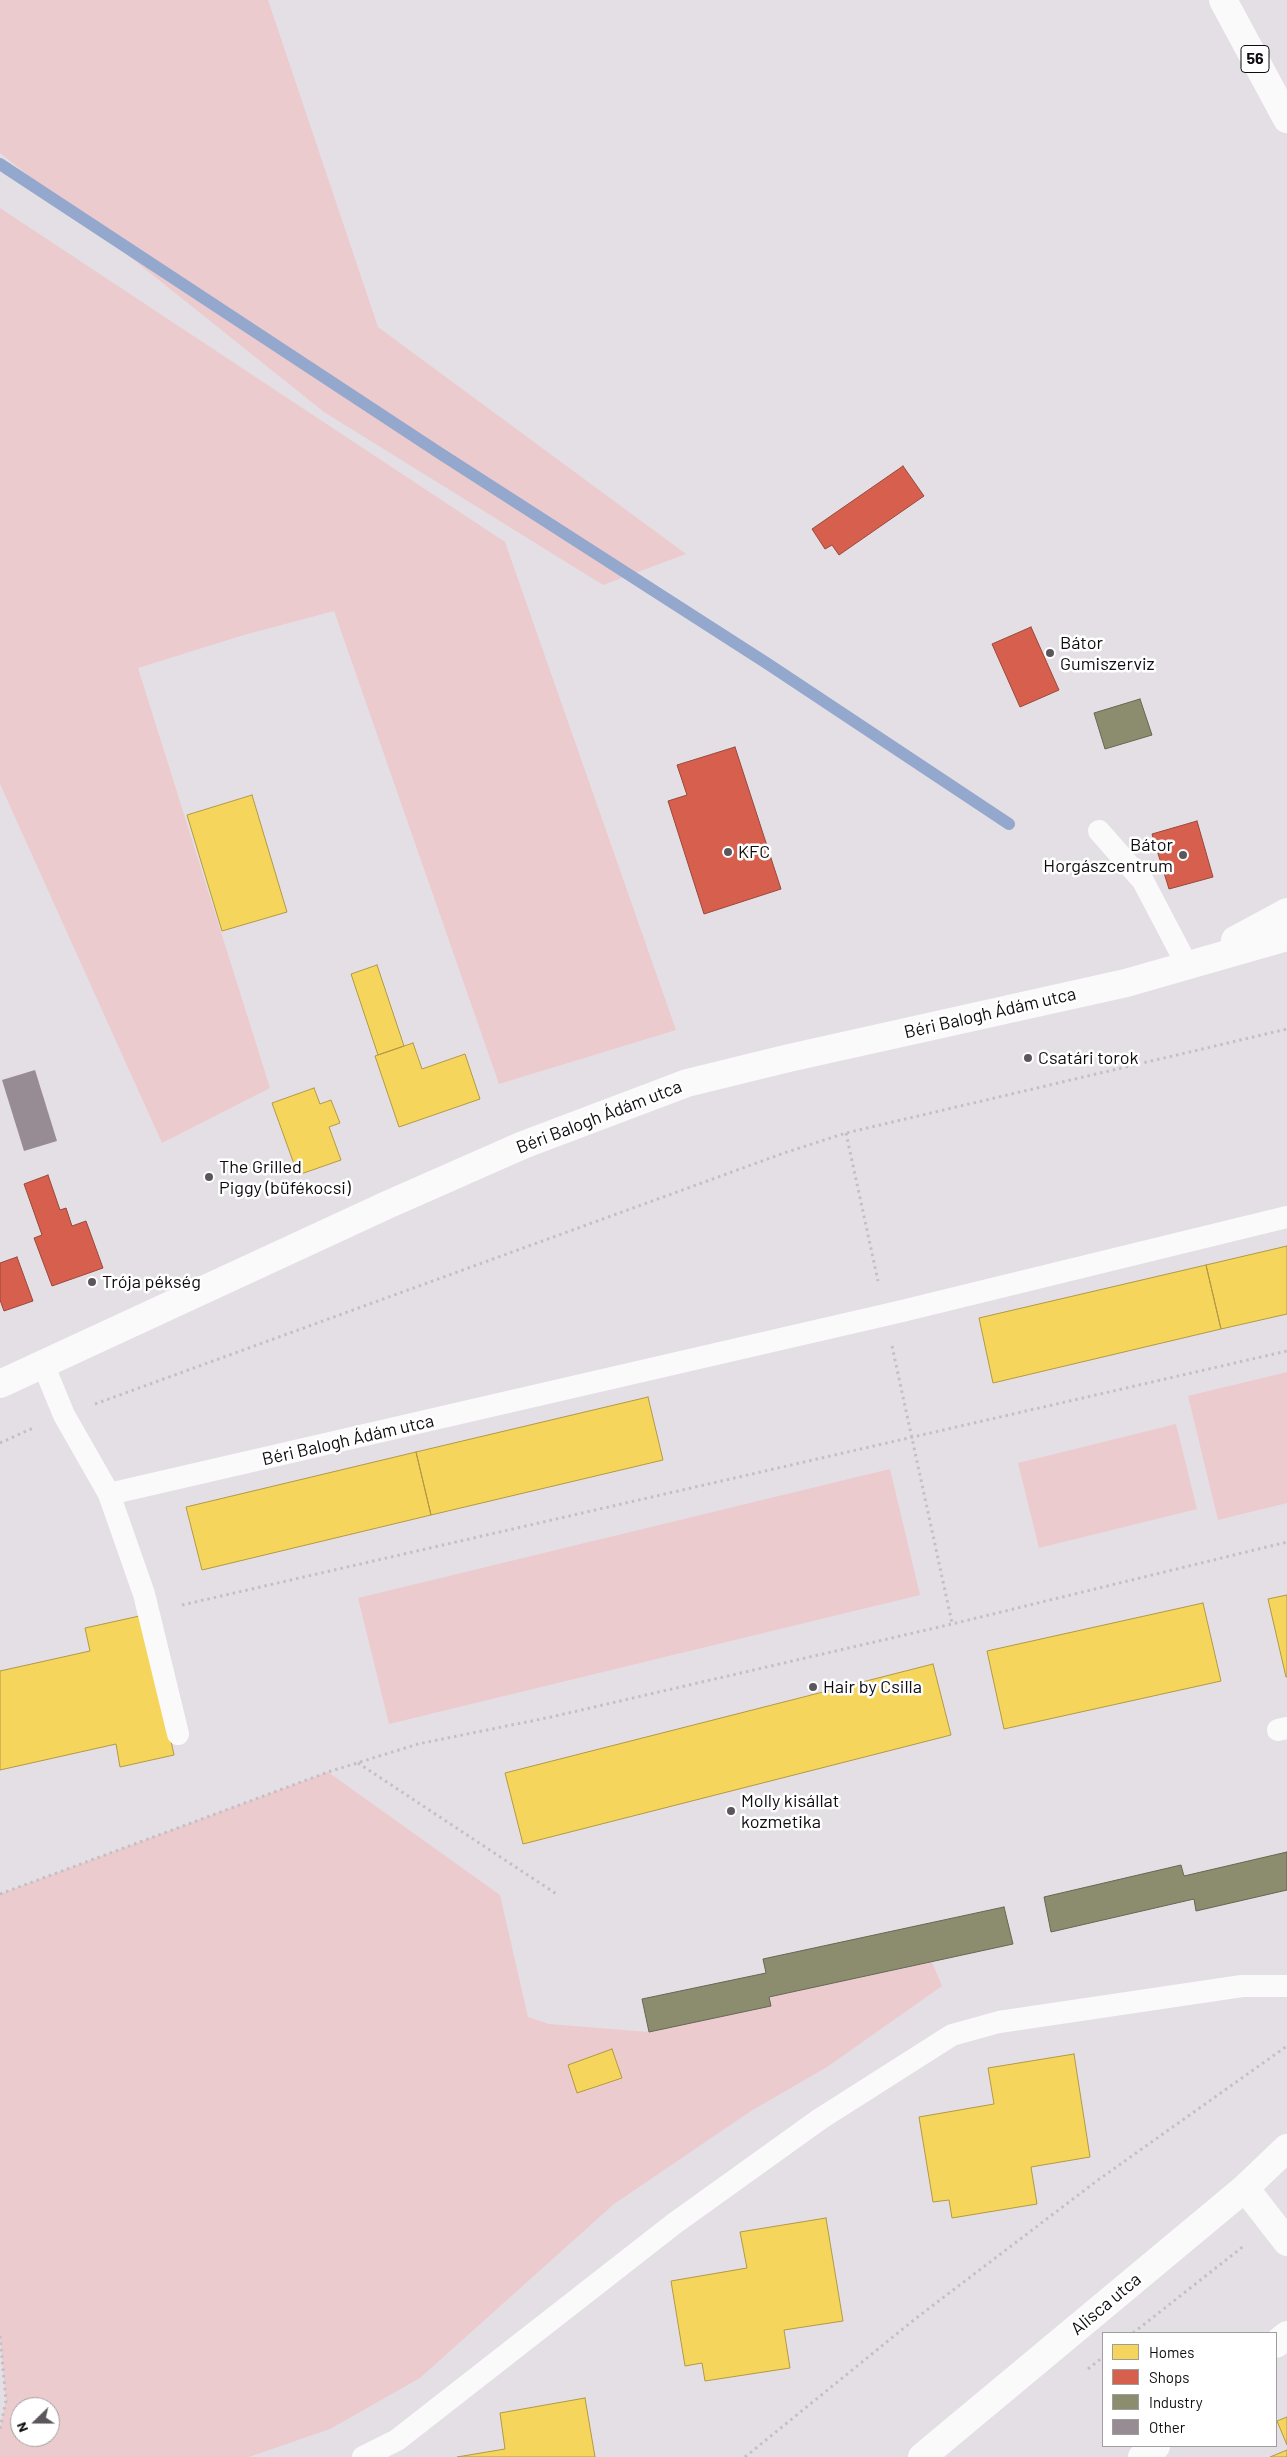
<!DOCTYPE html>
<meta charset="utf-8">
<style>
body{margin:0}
#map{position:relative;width:1287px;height:2457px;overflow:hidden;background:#e4dfe5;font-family:Barlow,sans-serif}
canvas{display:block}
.legend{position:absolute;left:1102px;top:2332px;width:175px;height:115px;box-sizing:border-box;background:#fff;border:1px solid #9f9e9f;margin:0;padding:6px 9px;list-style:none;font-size:15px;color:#0f0c10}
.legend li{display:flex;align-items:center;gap:10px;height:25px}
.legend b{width:25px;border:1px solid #9f9e9f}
.north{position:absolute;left:10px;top:2397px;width:50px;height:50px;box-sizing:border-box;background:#fff;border:1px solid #9f9e9f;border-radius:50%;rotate:248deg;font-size:14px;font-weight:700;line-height:20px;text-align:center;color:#0f0c10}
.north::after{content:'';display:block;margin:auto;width:18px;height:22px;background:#5a565b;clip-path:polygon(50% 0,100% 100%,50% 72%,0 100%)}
</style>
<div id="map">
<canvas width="1287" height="2457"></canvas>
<ul class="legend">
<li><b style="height:14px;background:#f6d55c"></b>Homes</li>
<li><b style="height:14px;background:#d6604d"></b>Shops</li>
<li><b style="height:14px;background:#8c8c6e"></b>Industry</li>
<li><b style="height:14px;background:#988c94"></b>Other</li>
</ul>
<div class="north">N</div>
</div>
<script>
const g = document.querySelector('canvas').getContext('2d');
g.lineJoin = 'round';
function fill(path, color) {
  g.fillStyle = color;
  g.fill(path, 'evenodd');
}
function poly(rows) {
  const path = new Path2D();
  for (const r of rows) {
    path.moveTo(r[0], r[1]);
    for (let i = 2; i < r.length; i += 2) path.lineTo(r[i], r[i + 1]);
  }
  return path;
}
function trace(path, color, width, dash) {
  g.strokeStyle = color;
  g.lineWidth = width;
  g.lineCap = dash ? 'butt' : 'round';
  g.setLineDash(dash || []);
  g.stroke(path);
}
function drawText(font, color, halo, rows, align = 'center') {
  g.font = font + ' Barlow,sans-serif';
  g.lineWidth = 5;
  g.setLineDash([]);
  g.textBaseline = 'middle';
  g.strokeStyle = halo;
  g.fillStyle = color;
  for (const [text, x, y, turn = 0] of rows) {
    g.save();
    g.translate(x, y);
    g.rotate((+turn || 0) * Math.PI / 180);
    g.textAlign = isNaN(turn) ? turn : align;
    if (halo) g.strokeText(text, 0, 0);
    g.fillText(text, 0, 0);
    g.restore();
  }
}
const green = poly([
 [0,0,268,0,378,327,686,554,603,585,324,412,0,153],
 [0,208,505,542,676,1030,499,1084,334,611,244,635,138,668,270,1088,162,1143,0,784],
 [1287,1372,1287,1503,1218,1520,1188,1396],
 [1176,1424,1197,1509,1039,1548,1018,1463],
 [890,1469,920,1595,389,1724,358,1598],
 [328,1772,500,1895,528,2017,549,2024,649,2032,770,2006,769,1997,932,1962,942,1986,827,2067,751,2111,614,2204,420,2378,330,2429,249,2457,0,2457,0,2429,6,2401,0,2336,0,1894],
 [20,2407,50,2407,50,2437,20,2437]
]);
const homes = poly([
 [252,795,287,912,222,931,187,815,252,795],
 [377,965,404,1046,378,1055,351,974,377,965],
 [413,1043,422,1069,465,1054,480,1099,399,1127,375,1056,413,1043],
 [314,1088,320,1104,331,1100,340,1123,329,1127,341,1160,298,1175,272,1103,314,1088],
 [1287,1246,1287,1314,1221,1329,1206,1265,1287,1246],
 [1206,1265,1221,1329,993,1383,979,1318,1206,1265],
 [648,1397,663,1460,431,1515,416,1452,648,1397],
 [416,1452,431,1515,202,1570,186,1507,416,1452],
 [1287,1595,1287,1677,1286,1677,1268,1599,1287,1595],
 [1203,1603,1221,1681,1004,1729,987,1651,1203,1603],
 [144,1615,174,1755,120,1767,116,1744,0,1770,0,1671,90,1651,85,1628,144,1615],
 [933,1664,951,1735,523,1844,505,1773,933,1664],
 [612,2049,622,2078,577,2093,568,2065,612,2049],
 [1074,2054,1090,2157,1031,2167,1037,2204,952,2218,949,2200,933,2202,919,2117,994,2104,988,2068,1074,2054],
 [826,2218,843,2321,784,2330,790,2368,705,2381,702,2363,685,2366,671,2281,747,2268,740,2232,826,2218],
 [585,2398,595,2457,457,2457,505,2449,500,2413,585,2398],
 [1287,2417,1287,2445,1277,2421,1287,2417],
 [1287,2450,1287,2457,1270,2457,1287,2450]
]);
const shops = poly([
 [903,466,924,496,839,555,832,545,825,549,812,529,903,466],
 [1031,627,1059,690,1020,707,992,644,1031,627],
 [735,747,781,889,704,914,668,801,687,795,677,765,735,747],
 [1197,821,1213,877,1169,889,1152,834,1197,821],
 [48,1175,60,1210,66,1208,72,1226,86,1221,103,1268,52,1286,34,1238,42,1235,24,1184,48,1175],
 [17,1257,33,1301,4,1311,0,1300,0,1263,17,1257]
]);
const industry = poly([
 [1140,699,1152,735,1105,749,1094,713,1140,699],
 [1287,1852,1287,1890,1196,1911,1194,1899,1051,1932,1044,1897,1181,1865,1184,1876,1287,1852],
 [1004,1907,1013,1944,769,1997,771,2006,649,2032,642,1999,766,1973,763,1959,1004,1907]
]);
const stream = poly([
 [0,164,441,454,768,664,1009,824]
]);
const building = poly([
 [35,1070,57,1141,24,1151,2,1080]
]);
const path = poly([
 [846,1133,878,1281],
 [892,1346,952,1623],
 [95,1404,784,1153,846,1133,1287,1029],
 [0,1443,33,1428],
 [182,1605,1287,1351],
 [358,1763,558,1895],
 [0,1894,328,1772,418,1744,551,1717,952,1624,1287,1542],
 [1133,2333,1245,2245],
 [0,2336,6,2401,0,2429],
 [1088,2369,1103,2357],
 [745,2457,915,2319,1098,2180,1287,2046]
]);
const lane = poly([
 [1099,831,1143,881,1187,965],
 [43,1364,64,1415,109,1494,144,1594,178,1734],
 [109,1494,898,1312,1287,1217],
 [1278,1730,1287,1728],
 [363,2457,397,2440,675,2223,820,2119,952,2035,999,2022,1242,1986,1287,1986]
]);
const street = poly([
 [1245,2188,1287,2242],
 [1276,2344,1287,2335],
 [922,2457,1245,2188,1287,2148],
 [1142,2457,1156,2446]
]);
const secondary = poly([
 [1235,940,1287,912],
 [0,1384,387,1205,523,1145,687,1083,789,1058,1126,983,1287,937]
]);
const primary = poly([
 [1223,0,1287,119]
]);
const markers = [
 [1050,653,5,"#5a565b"],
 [728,852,5,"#5a565b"],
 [1183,855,5,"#5a565b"],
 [1028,1058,5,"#5a565b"],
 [209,1177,5,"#5a565b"],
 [92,1282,5,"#5a565b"],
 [813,1687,5,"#5a565b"],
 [731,1811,5,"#5a565b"]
];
const shields = [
 [1255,59,28]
];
const shieldNames = [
 ["56",1255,59]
];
const poiNames = [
 ["Bátor",1060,643],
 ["Gumiszerviz",1060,664],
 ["Bátor",1173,845,"right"],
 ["Horgászcentrum",1173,866,"right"],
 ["KFC",738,852],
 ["Csatári torok",1038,1058],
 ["The Grilled",219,1167],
 ["Piggy (büfékocsi)",219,1188],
 ["Trója pékség",102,1282],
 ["Hair by Csilla",823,1687],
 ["Molly kisállat",741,1801],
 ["kozmetika",741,1822]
];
const streetNames = [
 ["Béri Balogh Ádám utca",990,1013,-13],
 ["Béri Balogh Ádám utca",599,1117,-21],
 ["Béri Balogh Ádám utca",348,1440,-13],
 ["Alisca utca",1106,2304,-40]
];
fill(green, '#eccbcf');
fill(homes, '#f6d55c');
trace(homes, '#b19945', 1);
fill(shops, '#d6604d');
trace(shops, '#9a473b', 1);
fill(industry, '#8c8c6e');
trace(industry, '#666652', 1);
trace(stream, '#93a8cc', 12);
fill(building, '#988c94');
trace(path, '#c3c0c3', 3, [2.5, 4]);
trace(lane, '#fbfafb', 22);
trace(street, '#fbfafb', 28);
trace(secondary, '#fbfafb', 28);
trace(primary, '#fbfafb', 28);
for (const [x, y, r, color] of markers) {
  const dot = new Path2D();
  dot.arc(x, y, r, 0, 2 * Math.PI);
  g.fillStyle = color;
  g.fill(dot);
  trace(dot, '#fff', 2);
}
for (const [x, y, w] of shields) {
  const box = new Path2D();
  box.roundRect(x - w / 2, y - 13.5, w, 27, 4);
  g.fillStyle = '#fff';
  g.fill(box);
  trace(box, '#0f0c10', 1);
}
drawText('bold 16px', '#0f0c10', null, shieldNames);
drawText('18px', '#0f0c10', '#fff', poiNames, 'left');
drawText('18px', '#0f0c10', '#fff', streetNames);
</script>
